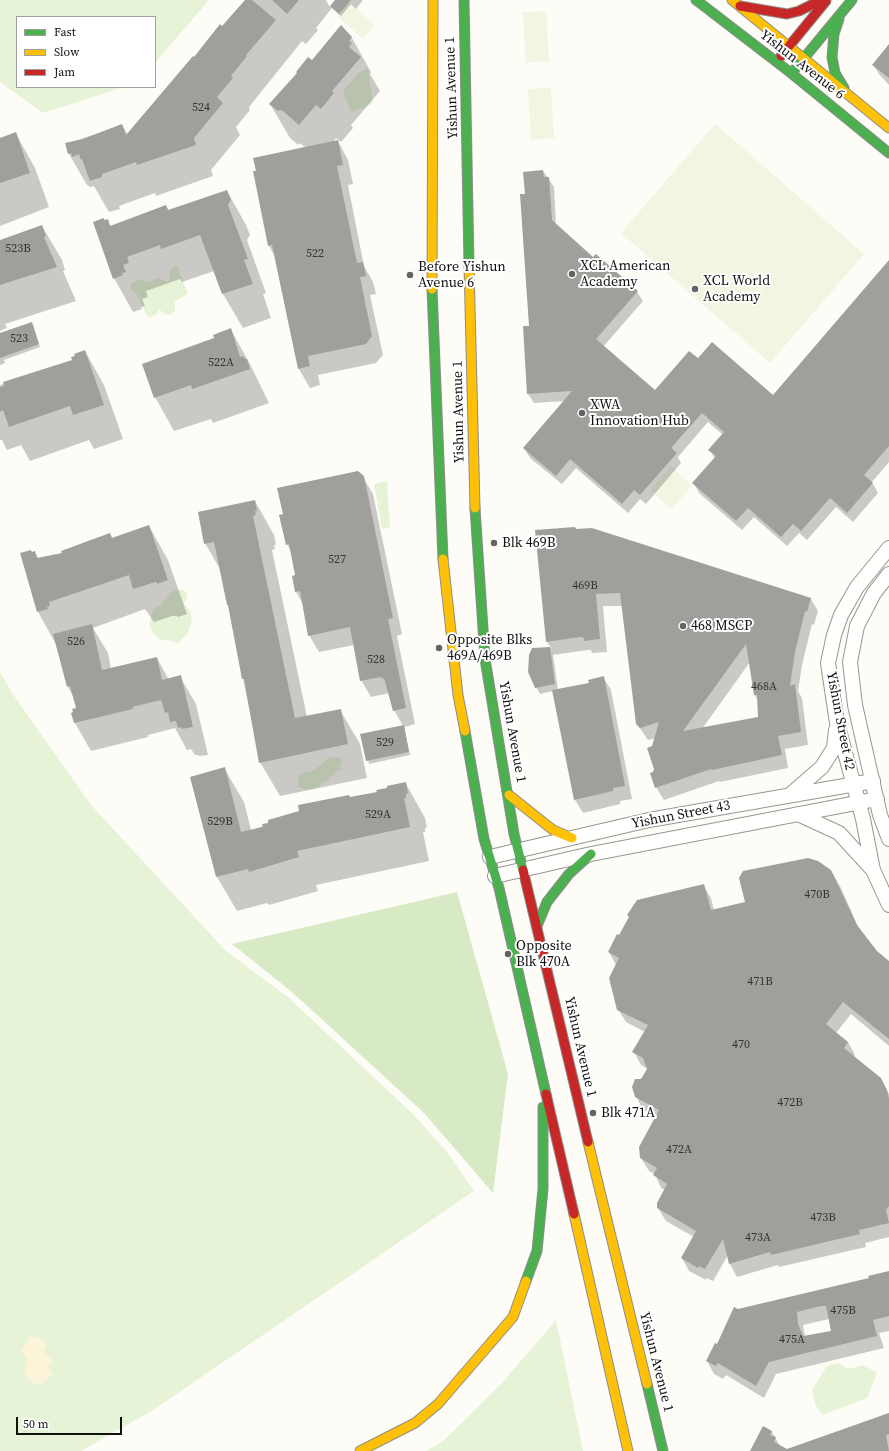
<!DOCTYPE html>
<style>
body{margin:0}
#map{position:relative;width:889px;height:1451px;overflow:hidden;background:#fdfcf7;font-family:"Source Serif 4",serif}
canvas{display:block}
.legend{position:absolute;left:16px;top:16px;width:140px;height:72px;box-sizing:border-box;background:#fff;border:1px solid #a0a0a0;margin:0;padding:5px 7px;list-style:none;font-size:12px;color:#111}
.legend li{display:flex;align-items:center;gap:8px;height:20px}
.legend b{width:20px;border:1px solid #a0a0a0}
.scale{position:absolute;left:16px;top:1417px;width:106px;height:18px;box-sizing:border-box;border:2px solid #111;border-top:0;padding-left:5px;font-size:12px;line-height:14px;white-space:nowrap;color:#111;-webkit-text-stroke:3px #fff;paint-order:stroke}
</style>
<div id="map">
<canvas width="889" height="1451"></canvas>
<ul class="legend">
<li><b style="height:5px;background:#4caf50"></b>Fast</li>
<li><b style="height:5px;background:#ffc107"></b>Slow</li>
<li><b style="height:5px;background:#c62828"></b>Jam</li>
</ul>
<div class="scale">50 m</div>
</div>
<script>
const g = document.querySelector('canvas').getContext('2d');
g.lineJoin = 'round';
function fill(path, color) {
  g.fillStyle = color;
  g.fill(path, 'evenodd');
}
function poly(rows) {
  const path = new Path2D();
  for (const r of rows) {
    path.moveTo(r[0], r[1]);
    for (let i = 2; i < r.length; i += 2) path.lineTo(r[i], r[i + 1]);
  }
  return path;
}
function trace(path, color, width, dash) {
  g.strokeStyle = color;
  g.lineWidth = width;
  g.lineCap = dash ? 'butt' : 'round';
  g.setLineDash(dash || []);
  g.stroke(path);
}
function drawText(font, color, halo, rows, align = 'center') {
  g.font = font + ' "Source Serif 4",serif';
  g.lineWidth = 4;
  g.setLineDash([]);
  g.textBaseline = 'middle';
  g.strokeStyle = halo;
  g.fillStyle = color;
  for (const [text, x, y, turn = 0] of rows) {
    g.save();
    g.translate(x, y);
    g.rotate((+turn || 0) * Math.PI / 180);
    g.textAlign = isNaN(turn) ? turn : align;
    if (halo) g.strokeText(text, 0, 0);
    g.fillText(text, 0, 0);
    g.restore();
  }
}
const green = poly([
 [0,0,209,0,155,63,155,17,17,17,17,87,124,87,43,113,0,82],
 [368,68,373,104,351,112,343,91,359,72],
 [175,266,179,267,180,274,188,294,175,301,175,311,172,314,168,315,159,310,156,315,149,317,146,314,137,294,130,289,131,284,139,279,150,283,154,279,158,278,168,282,170,278,169,271],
 [387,481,390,528,382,529,374,484],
 [180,590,185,591,187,596,184,604,190,611,192,620,188,633,177,644,171,641,159,639,153,633,149,625,153,609,160,605,173,591],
 [0,672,12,693,91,805,226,951,289,998,413,1114,447,1152,474,1191,150,1412,81,1451,0,1451],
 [339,757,342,761,340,765,341,770,336,772,328,780,318,787,309,790,297,787,299,784,298,777,302,773,313,771,329,758],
 [556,1320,583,1451,426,1451,442,1442,502,1383],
 [839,1363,848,1369,864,1365,877,1373,867,1398,822,1415,815,1404,812,1390,827,1366]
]);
const forest = poly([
 [457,892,508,1074,493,1193,424,1113,292,992,232,944]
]);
const sand = poly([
 [29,1337,37,1337,44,1341,47,1347,43,1352,53,1360,48,1367,53,1374,42,1384,35,1385,24,1373,27,1358,21,1352]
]);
const pitch = poly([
 [349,2,375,25,363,39,337,16],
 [546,11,549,61,526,63,523,12],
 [551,88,554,138,531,140,528,89],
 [715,124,864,254,770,363,621,233],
 [671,466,692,486,671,509,650,490]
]);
const shadow = poly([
 [246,0,326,0,330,7,336,0,363,0,356,9,351,4,341,16,332,8,316,28,318,30,306,44,302,41,249,107,250,110,236,127,240,135,211,170,213,176,156,196,155,193,119,206,120,209,109,212,94,186,91,187,87,185,69,154,66,144,122,125,128,135],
 [341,27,352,38,371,72,370,74,380,91,351,125,353,128,341,142,336,138,333,142,338,141,348,160,353,184,348,185,364,266,373,282,376,294,370,295,383,355,376,363,318,375,320,385,310,388,299,369,276,258,269,246,307,148,299,143,298,145,290,138,270,104,312,62],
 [889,46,889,85,879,74,873,64],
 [16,134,35,168,49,207,0,226,0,139],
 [543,171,554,187,556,226,593,258,637,292,643,301,603,347,655,392,698,360,773,396,889,270,889,462,872,482,878,493,853,522,836,507,807,540,799,533,787,546,754,517,742,530,699,493,694,483,715,459,710,450,723,435,708,422,678,457,681,463,646,504,640,499,628,513,576,468,562,484,530,458,524,448,565,401,534,403,528,394,530,327,526,195],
 [227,191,246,225,250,235,247,240,266,293,263,294,271,318,243,328,223,294,214,271,182,282,180,279,146,291,148,297,142,299,145,306,141,307,142,309,133,312,114,278,104,221,107,220,111,227,166,206,169,211],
 [42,226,62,260,65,270,63,271,76,301,5,324,7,328,0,331,0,241],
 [33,326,40,347,4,360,5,363,0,365,0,334],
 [231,330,250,364,269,403,213,423,211,419,174,431,155,397,215,338],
 [85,351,104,385,123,439,94,449,89,440,30,461,21,445,7,450,2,440,0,440,0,385,73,361],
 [363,477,373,494,402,634,397,636,415,724,404,727,410,755,369,764,362,735,403,726,394,710,390,693,371,697,361,680,354,645,319,652,309,635,303,604,296,592,296,576,292,553,287,544],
 [255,501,274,535,276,545,274,545,275,549,272,550,307,717,340,710,360,744,367,778,280,796,260,762,221,571,205,543],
 [149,526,168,560,187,614,178,617,177,616,172,616,154,622,145,609,93,628,108,653,111,669,157,658,169,680,180,677,196,704,208,755,199,756,198,755,195,755,191,749,187,750,175,728,148,735,148,737,91,751,75,723,72,713,77,709,74,698,68,687,57,646,38,612,32,553,35,553,39,559,63,554],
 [576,530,811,599,818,611,814,625,812,624,802,665,798,691,802,698,808,745,785,749,788,768,720,782,719,781,664,800,656,787,654,773,653,747,656,738,648,740,637,724,622,606,603,606,607,652,592,653,591,650,588,650,553,655,558,690,590,683,603,677,611,690,632,799,620,801,620,804,583,813,575,800,571,782,553,691,540,694,536,687,532,649,551,648,547,642],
 [750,662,755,695,758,701,759,718,702,729],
 [224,768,244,802,251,830,350,798,378,793,406,784,425,818,427,827,425,828,425,832,423,832,429,861,316,885,318,891,269,905,267,903,237,911,217,877],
 [826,867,833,874,841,888,860,931,877,952,889,963,889,1046,851,1014,836,1033,848,1042,855,1055,853,1057,880,1078,889,1094,889,1237,865,1243,866,1247,779,1267,778,1265,737,1277,730,1264,728,1255,713,1281,706,1278,706,1280,689,1271,682,1258,694,1237,666,1221,658,1208,665,1190,661,1188,655,1174,649,1171,641,1158,657,1117,643,1110,636,1096,648,1069,641,1065,634,1052,645,1032,626,1022,618,1009,616,965,609,952,620,937,703,885,711,898,714,910,746,903],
 [889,1272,889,1331,879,1333,884,1348,776,1374,764,1398,726,1375,723,1379,714,1374,707,1361,738,1310,870,1279],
 [829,1319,832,1332,805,1337,803,1325],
 [889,1413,889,1451,751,1451,763,1427,772,1432,780,1446,787,1450]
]);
const building = poly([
 [245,0,252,0,276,20,246,55,247,56,231,76,233,78,217,97,223,103,194,138,196,145,137,165,136,162,102,174,102,177,90,181,82,159,81,160,79,154,72,157,71,153,68,154,65,143,83,139,122,124,126,135,193,56,194,57,220,24,222,26],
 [272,0,299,0,287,14],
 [335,0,351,0,339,14,330,6],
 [341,25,352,37,349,41,352,43,349,47,361,57,332,91,334,93,321,109,316,105,299,125,283,111,279,110,278,111,269,104,297,73,296,72,308,57,312,60],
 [889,44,889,78,872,65],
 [16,132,30,173,0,183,0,138],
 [338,140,343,165,337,166,357,263,363,262,366,276,360,277,372,336,366,344,308,356,310,366,298,369,272,245,268,246,253,171,256,171,253,158],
 [543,170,544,177,549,177,552,220,593,257,596,254,638,291,596,339,655,390,689,351,698,358,712,342,773,395,889,260,889,446,864,475,873,483,847,513,830,498,801,531,793,524,781,537,748,508,736,521,692,483,716,456,708,450,724,432,702,413,671,448,677,453,640,495,634,490,622,504,570,459,556,476,523,448,572,391,527,394,523,326,529,326,520,194,525,194,523,172],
 [227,190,231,200,228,205,248,259,244,260,253,284,222,294,200,235,161,249,160,245,127,257,129,263,123,265,126,272,122,273,123,275,113,279,93,222,104,218,104,220,108,219,110,226,166,205,168,210],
 [42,225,46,236,44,237,57,267,0,285,0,240],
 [32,322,39,344,0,358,0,333],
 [231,328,240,357,243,356,245,359,247,359,250,369,192,389,191,385,154,398,142,364,214,338,213,335],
 [85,350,104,405,73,415,70,406,9,427,3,410,0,412,0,387,4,386,3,382,72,360,71,357,75,356,74,354],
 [358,471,364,476,393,618,388,619,406,708,393,711,384,678,382,679,381,677,360,681,350,627,308,636,300,591,295,592,292,576,295,575,289,544,286,545,279,515,283,514,277,488],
 [255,500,257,511,255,511,256,515,253,516,295,718,341,709,348,744,259,763,244,679,242,679,228,605,227,605,214,542,204,544,198,512],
 [149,525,168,580,157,584,157,582,152,583,133,589,129,575,49,602,50,606,47,607,48,609,37,612,20,553,31,550,32,552,35,551,37,558,62,553,61,551,110,533,112,538],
 [575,527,576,529,592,528,811,598,807,612,805,611,795,652,790,686,795,684,801,732,778,736,782,755,712,770,711,769,655,788,650,773,653,772,654,769,647,748,652,746,659,722,640,728,636,724,620,593,596,594,600,639,584,641,584,638,580,637,546,642,535,530],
 [746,644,754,695,757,695,758,717,683,731],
 [92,624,102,670,157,657,162,680,181,675,193,727,182,729,181,727,178,728,176,721,170,722,168,712,165,713,161,700,132,707,133,709,74,723,71,713,73,712,72,709,76,708,70,686,67,687,53,634],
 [550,647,555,684,535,688,528,672,529,655,532,648],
 [604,676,625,786,613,788,613,791,574,800,552,690,589,683,588,680],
 [404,725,409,752,366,761,360,734],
 [225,767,241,832,263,827,262,824,268,823,268,820,299,811,298,805,349,795,350,797,377,792,376,790,387,788,387,786,406,782,408,793,406,794,406,798,404,798,410,827,297,851,299,857,249,872,248,869,216,877,190,777],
 [808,858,818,861,831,870,857,925,877,951,889,961,889,1039,843,1002,826,1024,848,1042,844,1048,881,1078,887,1090,889,1099,889,1206,886,1210,889,1223,859,1230,860,1234,771,1255,770,1252,729,1264,723,1239,705,1269,699,1266,698,1268,681,1258,696,1231,657,1208,657,1203,667,1184,653,1175,657,1168,640,1158,639,1147,659,1110,635,1097,632,1087,635,1079,641,1079,647,1069,643,1058,632,1052,648,1025,617,1010,609,978,619,958,608,952,617,934,619,935,629,917,627,915,637,900,704,884,711,910,745,902,739,878,743,871],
 [889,1271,889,1316,873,1320,877,1336,769,1362,756,1386,718,1363,716,1366,706,1361,715,1343,717,1344,734,1307,738,1309,869,1278,868,1276],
 [821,1306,826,1306,831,1331,803,1336,798,1324,797,1312],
 [889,1413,889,1434,886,1435,889,1451,750,1451,763,1426,772,1431,770,1435,776,1437,774,1442,787,1449]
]);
const street = poly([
 [889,548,857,587,841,615,834,635,828,663,837,723,863,819,873,870,889,905],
 [889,574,874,593,857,626,850,662,855,705,880,815,889,839],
 [791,794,822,767,834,748,836,730],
 [798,814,839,833,873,870],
 [490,857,649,820,873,781],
 [495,876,591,854,877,799]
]);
const fast = poly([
 [464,0,469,265],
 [696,0,791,73,889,153],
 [839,19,834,34,832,57,835,73,844,88],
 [795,69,852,0],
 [432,289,443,559],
 [475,508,485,659,514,834,523,870],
 [465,731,484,839,499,888,546,1094],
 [537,926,547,902,569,874,591,854],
 [526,1281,537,1251,543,1189,543,1107],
 [647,1384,663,1451]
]);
const slow = poly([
 [732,0,889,128],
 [469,265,475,508],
 [432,289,433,0],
 [443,559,458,695,465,731],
 [509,795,553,830,572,838],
 [588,1142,647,1384],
 [574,1214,628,1451],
 [360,1451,415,1423,438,1404,513,1317,526,1281]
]);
const jam = poly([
 [740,6,787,14,799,11,821,0],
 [781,56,826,1],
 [523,870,588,1142],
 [546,1094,574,1214]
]);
const markers = [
 [572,274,4,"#646362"],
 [410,275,4,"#646362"],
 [695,289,4,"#646362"],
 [582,413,4,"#646362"],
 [494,543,4,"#646362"],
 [683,626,4,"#646362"],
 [439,648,4,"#646362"],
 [508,954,4,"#646362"],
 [593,1113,4,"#646362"]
];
const numberNames = [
 ["524",201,108],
 ["523B",18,249],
 ["522",315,254],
 ["523",19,339],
 ["522A",221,363],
 ["527",337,560],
 ["469B",585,586],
 ["526",76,642],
 ["528",376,660],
 ["468A",764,687],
 ["529",385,743],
 ["529A",378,815],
 ["529B",220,822],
 ["470B",817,895],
 ["471B",760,982],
 ["470",741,1045],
 ["472B",790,1103],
 ["472A",679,1150],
 ["473B",823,1218],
 ["473A",758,1238],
 ["475B",843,1311],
 ["475A",792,1340]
];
const streetNames = [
 ["Yishun Avenue 6",802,65,38],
 ["Yishun Avenue 1",452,88,-92],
 ["Yishun Avenue 1",459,412,-91],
 ["Yishun Street 42",840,721,79],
 ["Yishun Avenue 1",512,732,80],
 ["Yishun Street 43",681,815,-11],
 ["Yishun Avenue 1",580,1047,77],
 ["Yishun Avenue 1",656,1362,76]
];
const poiNames = [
 ["XCL American",580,266],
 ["Academy",580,282],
 ["Before Yishun",418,267],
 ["Avenue 6",418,283],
 ["XCL World",703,281],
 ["Academy",703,297],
 ["XWA",590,405],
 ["Innovation Hub",590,421],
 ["Blk 469B",502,543],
 ["468 MSCP",691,626],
 ["Opposite Blks",447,640],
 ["469A/469B",447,656],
 ["Opposite",516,946],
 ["Blk 470A",516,962],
 ["Blk 471A",601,1113]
];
fill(green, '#e7f3d7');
fill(forest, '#d8eac5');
fill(sand, '#fcf4d9');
fill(pitch, '#f0f6e1');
fill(shadow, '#0003');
fill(building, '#a19f9c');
trace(street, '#979795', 16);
trace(fast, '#8e8d8b', 11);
trace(slow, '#8e8d8b', 11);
trace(jam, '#8e8d8b', 11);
trace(street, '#fffffe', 14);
trace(fast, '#4caf50', 9);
trace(slow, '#ffc107', 9);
trace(jam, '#c62828', 9);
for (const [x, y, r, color] of markers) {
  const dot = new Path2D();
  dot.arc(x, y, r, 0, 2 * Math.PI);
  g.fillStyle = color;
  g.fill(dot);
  trace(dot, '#fff', 1.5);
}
drawText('12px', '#353434', null, numberNames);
drawText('14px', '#111', '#fff', streetNames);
drawText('14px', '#111', '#fff', poiNames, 'left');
</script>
